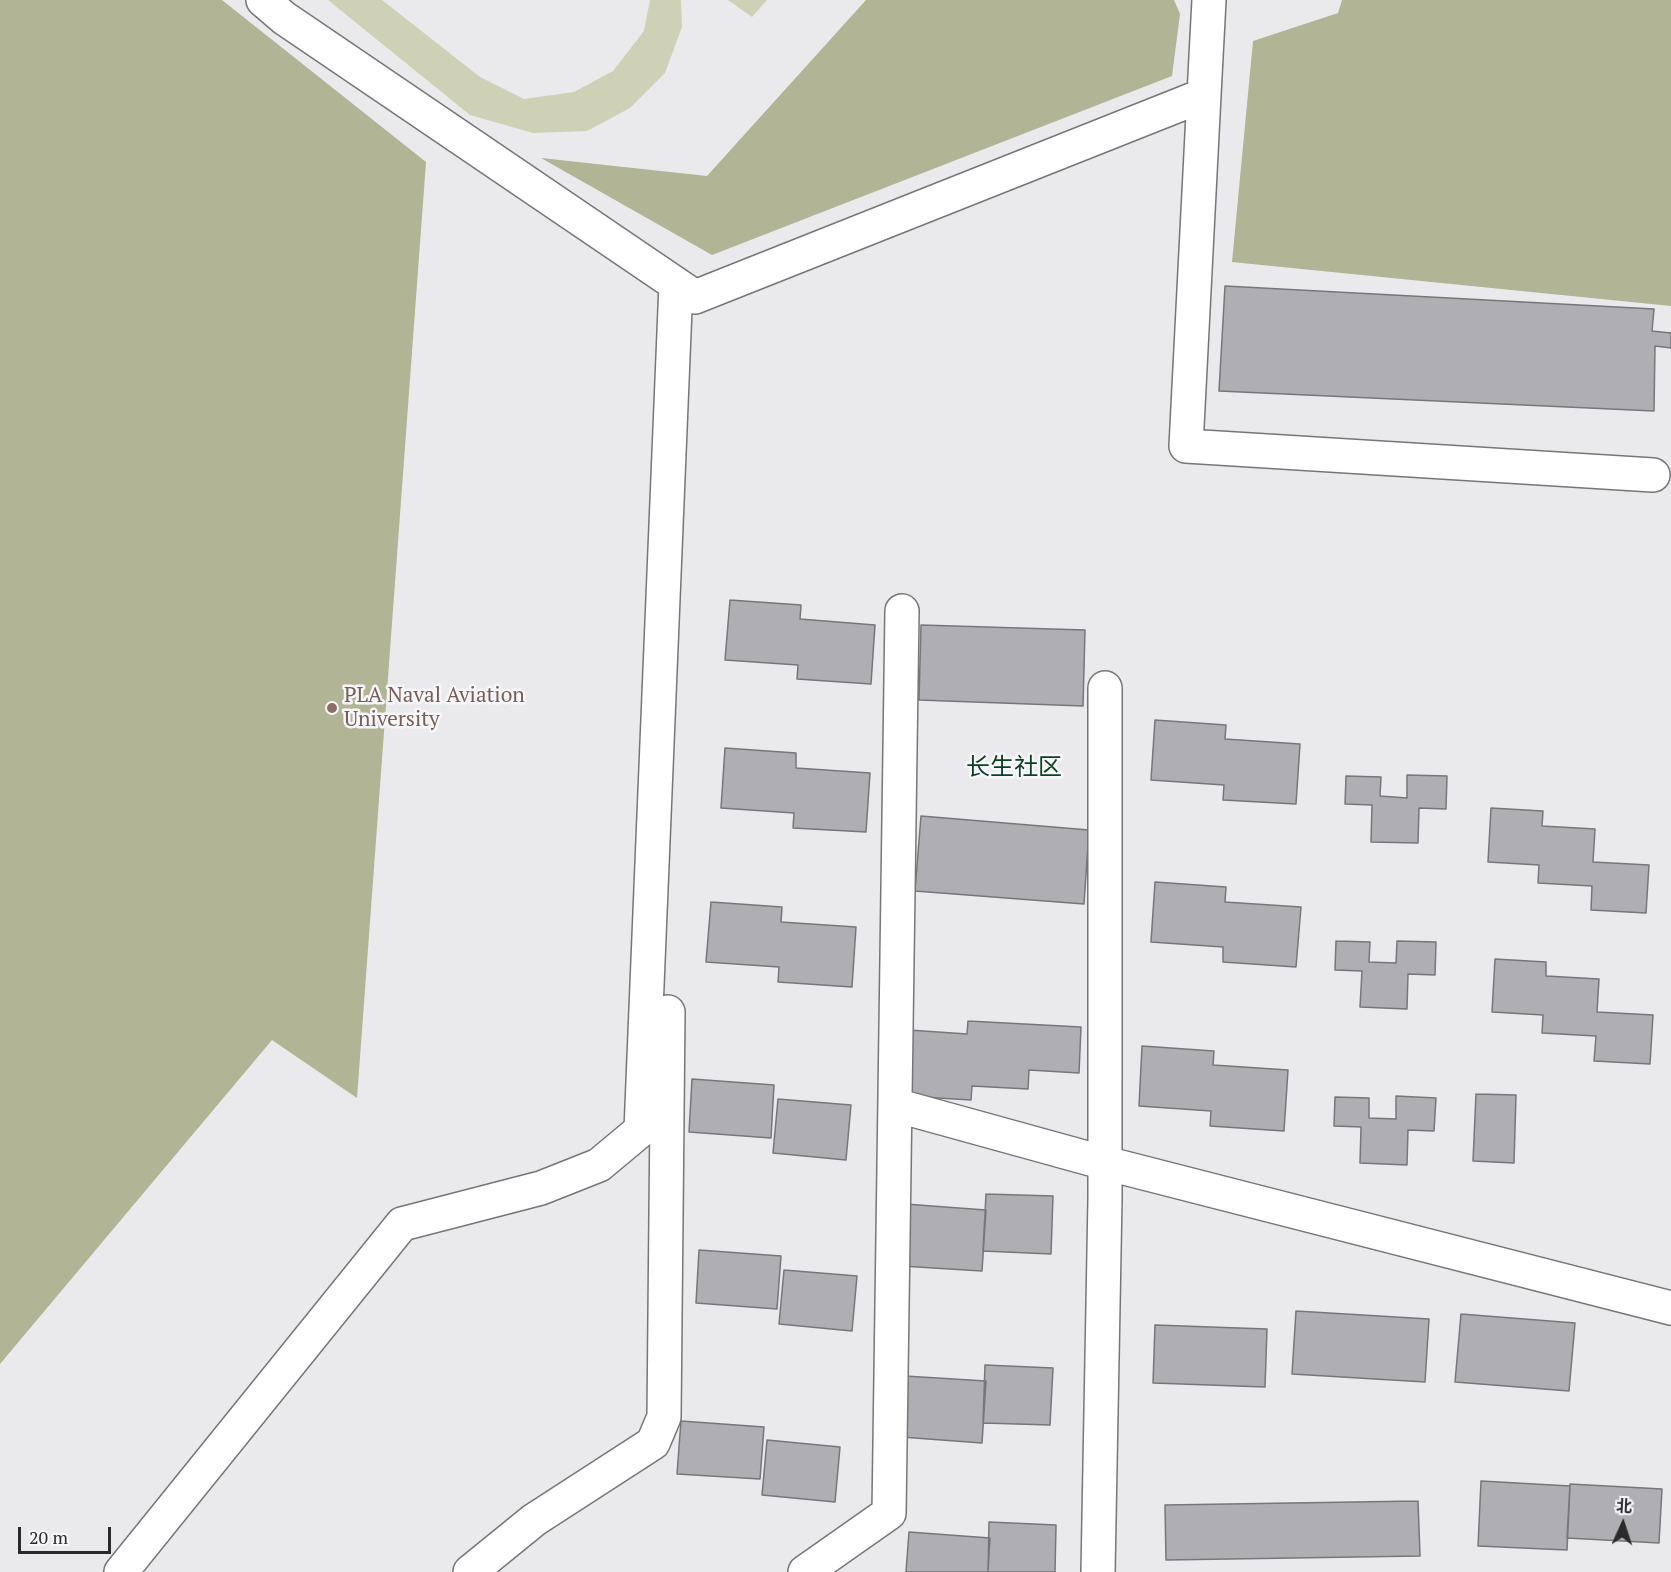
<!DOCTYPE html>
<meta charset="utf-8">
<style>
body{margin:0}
#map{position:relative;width:1671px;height:1572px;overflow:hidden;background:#eaeaed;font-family:"PT Serif","Noto Sans SC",serif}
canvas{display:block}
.north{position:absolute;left:1593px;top:1494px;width:60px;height:60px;-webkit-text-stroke:4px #f7f7fb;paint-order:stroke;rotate:3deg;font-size:16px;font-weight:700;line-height:24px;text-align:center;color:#2a2a2c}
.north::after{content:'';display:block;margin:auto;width:21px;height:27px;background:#2a2a2c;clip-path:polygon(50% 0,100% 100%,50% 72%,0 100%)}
.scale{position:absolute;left:18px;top:1527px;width:93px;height:27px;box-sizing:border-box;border:3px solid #2a2a2c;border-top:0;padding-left:8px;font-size:18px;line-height:21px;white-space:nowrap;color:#2a2a2c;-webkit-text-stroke:4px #f7f7fb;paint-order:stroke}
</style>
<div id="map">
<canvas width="1671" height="1572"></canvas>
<div class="north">北</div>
<div class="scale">20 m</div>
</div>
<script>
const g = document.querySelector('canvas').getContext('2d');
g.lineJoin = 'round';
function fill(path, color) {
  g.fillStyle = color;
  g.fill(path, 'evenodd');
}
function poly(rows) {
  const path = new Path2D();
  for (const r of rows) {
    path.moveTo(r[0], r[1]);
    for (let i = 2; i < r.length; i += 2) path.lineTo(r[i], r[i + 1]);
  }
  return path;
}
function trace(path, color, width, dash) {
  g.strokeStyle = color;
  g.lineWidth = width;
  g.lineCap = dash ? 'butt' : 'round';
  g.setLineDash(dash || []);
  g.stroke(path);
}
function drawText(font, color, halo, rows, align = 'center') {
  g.font = font + ' "PT Serif","Noto Sans SC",serif';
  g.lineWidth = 5;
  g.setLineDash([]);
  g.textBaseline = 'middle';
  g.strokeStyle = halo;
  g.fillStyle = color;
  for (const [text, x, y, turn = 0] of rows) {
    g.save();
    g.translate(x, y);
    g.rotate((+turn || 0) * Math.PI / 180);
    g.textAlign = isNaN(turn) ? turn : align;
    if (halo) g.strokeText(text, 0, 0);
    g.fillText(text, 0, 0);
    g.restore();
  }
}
const green = poly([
 [328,0,382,0,480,77,524,99,574,92,613,71,644,31,650,0,681,0,682,27,665,73,630,108,587,131,533,133,470,115],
 [728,0,767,0,752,17]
]);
const forest = poly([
 [0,0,222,0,426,162,357,1098,272,1040,0,1364],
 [866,0,1174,0,1180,14,1172,76,712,255,541,158,707,176],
 [1342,0,1671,0,1671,306,1232,262,1253,41,1338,13]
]);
const building = poly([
 [1225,286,1654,309,1652,331,1671,333,1671,348,1655,346,1654,411,1219,391,1225,286],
 [730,600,801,605,800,619,875,625,871,684,797,679,798,665,725,660,730,600],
 [921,625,1085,630,1083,706,919,700,921,625],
 [1155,720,1226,725,1225,739,1300,744,1296,804,1223,800,1224,785,1151,780,1155,720],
 [725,748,796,753,796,768,870,773,866,832,793,828,794,813,721,808,725,748],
 [1407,775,1447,776,1446,809,1419,808,1418,843,1371,842,1372,805,1345,804,1346,776,1381,777,1380,796,1407,798,1407,775],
 [1491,808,1543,811,1542,826,1595,829,1593,862,1649,865,1646,913,1591,910,1592,886,1538,883,1539,865,1488,862,1491,808],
 [921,816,1089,830,1084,904,915,891,921,816],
 [1155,882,1226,887,1225,902,1301,907,1296,967,1223,962,1223,947,1151,942,1155,882],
 [711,902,782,907,781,922,856,927,852,987,778,982,779,967,706,962,711,902],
 [1336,941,1370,942,1369,962,1396,963,1397,941,1436,942,1435,975,1408,974,1407,1009,1360,1007,1362,971,1335,970,1336,941],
 [1495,959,1546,962,1546,976,1599,979,1597,1012,1653,1015,1650,1064,1594,1061,1596,1036,1542,1033,1543,1015,1492,1012,1495,959],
 [968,1021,1081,1027,1079,1073,1029,1070,1028,1089,972,1086,971,1100,905,1096,909,1030,967,1034,968,1021],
 [1142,1046,1214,1051,1213,1065,1288,1070,1284,1131,1210,1126,1211,1111,1139,1106,1142,1046],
 [692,1079,774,1085,771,1138,689,1132,692,1079],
 [1476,1094,1516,1095,1514,1163,1473,1161,1476,1094],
 [1396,1096,1436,1098,1434,1131,1408,1130,1407,1165,1360,1163,1361,1127,1334,1126,1335,1097,1369,1098,1369,1118,1396,1119,1396,1096],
 [778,1099,851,1105,846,1160,773,1153,778,1099],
 [986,1194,1053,1196,1051,1254,983,1251,986,1194],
 [905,1204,986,1210,982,1271,901,1266,905,1204],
 [699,1250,781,1256,777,1309,696,1303,699,1250],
 [784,1270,857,1276,852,1331,779,1324,784,1270],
 [1296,1311,1429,1319,1425,1382,1292,1374,1296,1311],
 [1461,1314,1575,1323,1569,1391,1455,1382,1461,1314],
 [1155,1325,1267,1329,1265,1387,1153,1383,1155,1325],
 [985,1365,1053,1368,1050,1425,983,1423,985,1365],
 [905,1376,986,1381,982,1443,901,1437,905,1376],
 [681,1421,764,1427,760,1479,677,1474,681,1421],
 [767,1440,840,1447,835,1502,762,1495,767,1440],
 [1481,1481,1570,1486,1567,1550,1478,1546,1481,1481],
 [1570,1484,1662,1489,1659,1543,1567,1538,1570,1484],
 [1418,1501,1420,1556,1166,1560,1165,1505,1418,1501],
 [989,1522,1056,1525,1055,1572,988,1572,989,1522],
 [909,1532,990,1538,988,1572,906,1572,909,1532]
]);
const minor = poly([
 [263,0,284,18,695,297,1204,95,1209,0],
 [1204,95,1186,446,1653,475],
 [895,1105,1105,1163,1671,1308],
 [121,1572,402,1224,541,1188,599,1165,641,1130,676,284],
 [470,1572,534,1520,653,1443,664,1417,668,1012],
 [805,1572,889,1513,902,611],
 [1098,1572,1105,1198,1105,688]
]);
const markers = [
 [332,708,6,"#8d6e63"]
];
const educationNames = [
 ["PLA Naval Aviation",344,696],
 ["University",344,720]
];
const quarterNames = [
 ["长生社区",1014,768]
];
fill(green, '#ced1b5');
fill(forest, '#b1b495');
fill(building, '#afaeb2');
trace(building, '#77767a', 1.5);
trace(minor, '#767679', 36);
trace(minor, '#fff', 33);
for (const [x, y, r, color] of markers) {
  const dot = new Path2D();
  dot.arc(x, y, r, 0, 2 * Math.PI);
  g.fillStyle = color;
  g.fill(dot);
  trace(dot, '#f7f7fb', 2);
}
drawText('21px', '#785e54', '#f7f7fb', educationNames, 'left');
drawText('24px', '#0a4222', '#f7f7fb', quarterNames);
</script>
